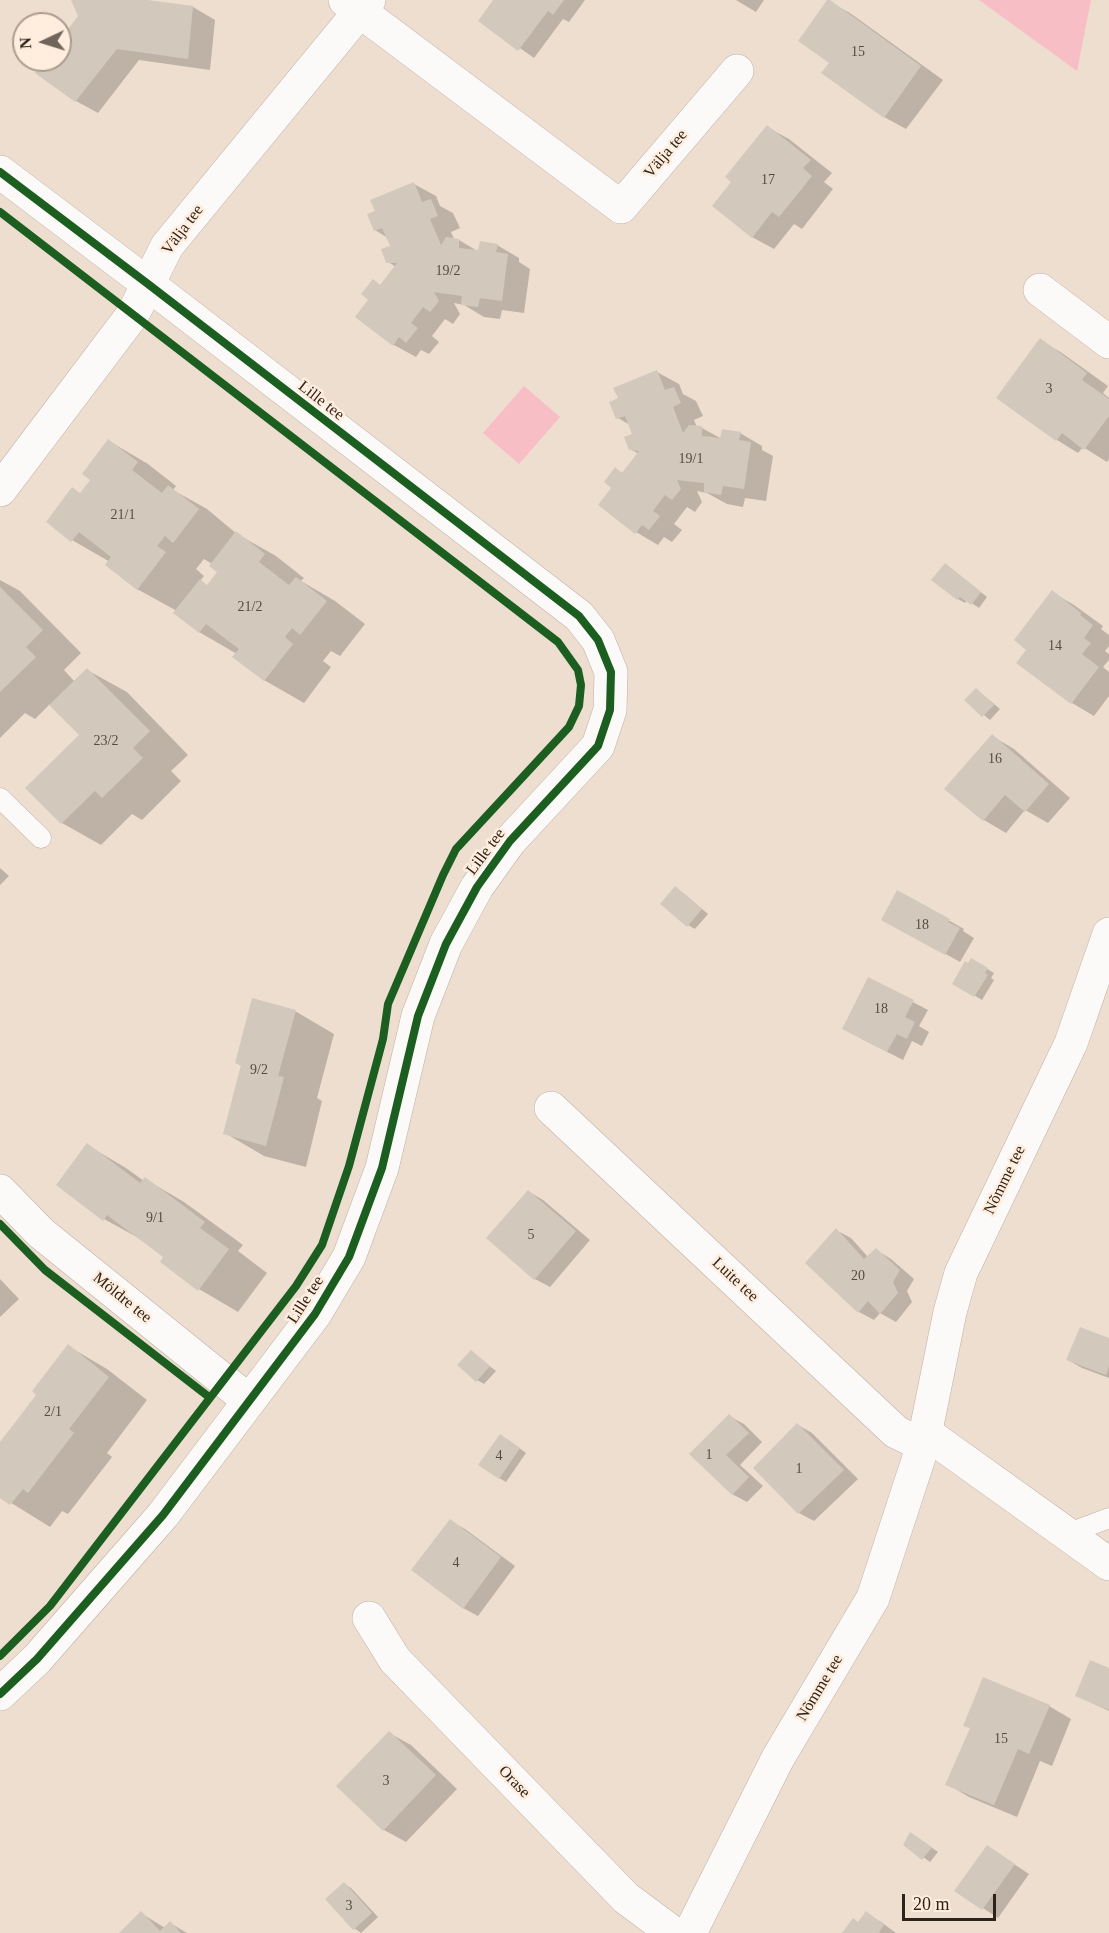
<!DOCTYPE html>
<meta charset="utf-8">
<style>
body{margin:0}
#map{position:relative;width:1109px;height:1933px;overflow:hidden;background:#eeded0;font-family:"Times New Roman",serif}
canvas{display:block}
.north{position:absolute;left:12px;top:12px;width:60px;height:60px;box-sizing:border-box;background:#ffeddd;border:2px solid #ab9c8f;border-radius:50%;rotate:266deg;font-size:16px;font-weight:700;line-height:24px;text-align:center;color:#2e231a}
.north::after{content:'';display:block;margin:auto;width:21px;height:27px;background:#71645a;clip-path:polygon(50% 0,100% 100%,50% 72%,0 100%)}
.scale{position:absolute;left:902px;top:1894px;width:94px;height:27px;box-sizing:border-box;border:3px solid #2e231a;border-top:0;padding-left:8px;font-size:18px;line-height:21px;white-space:nowrap;color:#2e231a;-webkit-text-stroke:4px #ffeddd;paint-order:stroke}
</style>
<div id="map">
<canvas width="1109" height="1933"></canvas>
<div class="north">N</div>
<div class="scale">20 m</div>
</div>
<script>
const g = document.querySelector('canvas').getContext('2d');
g.lineJoin = 'round';
function fill(path, color) {
  g.fillStyle = color;
  g.fill(path, 'evenodd');
}
function poly(rows) {
  const path = new Path2D();
  for (const r of rows) {
    path.moveTo(r[0], r[1]);
    for (let i = 2; i < r.length; i += 2) path.lineTo(r[i], r[i + 1]);
  }
  return path;
}
function trace(path, color, width, dash) {
  g.strokeStyle = color;
  g.lineWidth = width;
  g.lineCap = dash ? 'butt' : 'round';
  g.setLineDash(dash || []);
  g.stroke(path);
}
function drawText(font, color, halo, rows, align = 'center') {
  g.font = font + ' "Times New Roman",serif';
  g.lineWidth = 5;
  g.setLineDash([]);
  g.textBaseline = 'middle';
  g.strokeStyle = halo;
  g.fillStyle = color;
  for (const [text, x, y, turn = 0] of rows) {
    g.save();
    g.translate(x, y);
    g.rotate((+turn || 0) * Math.PI / 180);
    g.textAlign = isNaN(turn) ? turn : align;
    if (halo) g.strokeText(text, 0, 0);
    g.fillText(text, 0, 0);
    g.restore();
  }
}
const green = poly([
 [979,0,1091,0,1077,71],
 [524,386,560,417,519,464,483,433]
]);
const shadow = poly([
 [73,0,139,0,193,7,215,20,210,70,139,60,98,113,76,101,38,72,47,60,60,60,60,42,80,16],
 [494,0,585,0,569,22,563,19,534,58,480,20],
 [736,0,764,0,756,12],
 [828,1,850,13,943,80,906,129,884,117,831,62],
 [767,127,789,139,832,173,824,182,833,189,802,229,794,224,774,249,752,237,733,182],
 [414,184,436,196,440,206,453,213,460,228,451,232,454,239,459,240,479,252,497,245,519,258,519,262,530,269,524,313,502,310,500,319,484,317,464,305,454,303,460,314,453,324,445,319,432,336,439,342,429,354,421,350,416,357,394,345,381,286,396,267,388,262,392,247,388,238,375,230,377,211],
 [1040,340,1062,353,1108,386,1103,393,1109,398,1109,459,1107,462,1083,447,1078,453,1057,440],
 [657,372,679,384,683,394,696,401,703,416,694,420,697,427,702,428,722,439,740,433,762,446,762,450,773,456,766,501,745,498,743,507,727,504,707,493,697,491,702,502,695,512,687,507,674,524,682,530,672,542,664,537,658,545,636,532,613,488,615,469,624,474,639,454,630,449,634,435,630,425,618,418],
 [109,441,148,464,176,486,173,490,207,509,237,534,276,556,304,578,301,581,335,601,365,624,340,656,331,651,323,661,331,667,304,703,264,680,237,654,199,632,177,611,137,589,110,562,72,540,81,494,92,480],
 [204,559,212,564,219,572,208,586,200,581,204,576,196,569],
 [952,569,987,597,979,608,967,600,965,603,958,599,933,580],
 [0,580,20,591,81,653,64,670,75,682,87,670,127,692,188,755,171,771,181,781,142,820,132,814,101,845,62,823,81,735,50,704,35,719,25,713,0,738],
 [1052,592,1074,605,1103,626,1101,629,1109,635,1109,646,1105,651,1109,654,1109,660,1103,667,1109,672,1109,696,1094,716,1072,703,1018,663,1028,649],
 [976,689,1000,709,990,720,966,700],
 [992,736,1014,749,1070,798,1048,823,1025,810,1006,833,984,820,946,788],
 [0,868,9,876,0,885],
 [682,892,708,914,695,929,688,925],
 [898,892,964,929,963,931,974,938,960,962,883,919],
 [972,960,994,973,991,978,994,980,982,1000,954,983],
 [869,979,928,1010,919,1026,929,1032,922,1046,912,1041,903,1060,858,1037],
 [295,1011,334,1034,317,1098,322,1101,306,1167,264,1156,225,1133,242,1066,236,1063],
 [87,1145,126,1168,144,1181,145,1179,184,1202,243,1245,238,1251,267,1273,238,1312,199,1289,165,1257,144,1241,104,1219],
 [528,1191,543,1200,590,1240,550,1287,535,1279,488,1238],
 [836,1230,851,1238,868,1257,876,1250,891,1259,914,1279,907,1291,912,1302,896,1322,880,1313,874,1320,859,1312],
 [0,1279,19,1299,0,1317],
 [1109,1340,1109,1378,1082,1368,1068,1360],
 [68,1346,107,1369,147,1400,107,1453,112,1457,68,1514,62,1511,50,1527,0,1496,0,1445,39,1394],
 [471,1352,496,1371,484,1384,477,1380],
 [729,1416,744,1424,762,1442,740,1465,763,1486,747,1502,732,1494,692,1454],
 [798,1425,812,1433,858,1479,814,1521,799,1513],
 [507,1439,526,1453,506,1482,499,1478],
 [451,1521,465,1529,515,1566,478,1616,463,1608],
 [1109,1670,1109,1711,1077,1696],
 [1049,1706,1071,1719,1052,1766,1040,1761,1017,1817,969,1797,947,1784],
 [389,1733,411,1745,457,1789,406,1842,384,1830],
 [918,1838,938,1852,930,1862,905,1844],
 [988,1847,1029,1874,998,1918,957,1891],
 [344,1884,351,1888,378,1917,361,1933,354,1928],
 [141,1913,165,1928,170,1923,187,1933,121,1933],
 [866,1913,881,1922,896,1933,843,1933,859,1923]
]);
const building = poly([
 [71,0,148,0,193,6,188,59,117,49,75,102,35,73,45,60,60,60,60,40,78,16],
 [493,0,564,0,553,15,548,11,518,51,478,21],
 [827,0,830,0,921,66,884,118,821,73,829,63,798,41],
 [767,125,811,160,803,168,812,176,779,217,772,212,752,238,712,206,731,182,725,177],
 [414,182,422,202,431,199,438,216,430,219,441,245,446,237,459,239,459,248,478,250,480,241,498,244,496,252,508,254,502,301,480,298,478,307,461,305,462,296,434,292,439,301,430,312,423,307,411,323,418,328,406,343,399,337,393,346,355,317,368,300,361,294,373,279,380,285,397,263,386,263,381,249,390,246,382,228,374,231,367,214,375,211,370,200],
 [1040,338,1087,373,1082,380,1109,399,1109,416,1084,450,1062,433,1056,441,996,398],
 [657,370,665,390,674,387,681,403,673,407,683,433,689,425,702,426,702,436,720,438,722,429,741,432,739,440,751,442,744,489,723,486,721,495,704,492,704,483,677,480,681,489,672,500,665,495,653,511,660,516,649,530,642,525,635,534,598,505,611,488,604,482,615,467,622,473,639,451,629,450,624,437,632,434,625,416,616,419,609,402,618,398,613,388],
 [108,439,138,462,132,470,162,493,168,485,199,509,173,543,165,536,157,546,166,552,137,590,105,565,111,557,79,532,71,542,46,522,72,487,80,493,90,480,82,474],
 [236,531,265,554,259,562,289,585,296,577,327,601,300,635,292,628,285,637,293,644,264,681,232,657,239,649,206,624,199,633,173,613,200,579,207,585,217,572,209,566],
 [945,563,981,592,971,605,960,597,957,600,931,580],
 [0,587,43,630,26,647,36,657,0,692],
 [1052,590,1081,613,1080,615,1093,625,1084,638,1091,643,1082,654,1099,667,1071,704,1016,663,1026,650,1014,640],
 [87,668,150,731,133,748,143,758,102,798,95,791,61,824,25,788,79,735,49,705],
 [976,688,994,705,982,717,964,700],
 [992,734,1049,784,1025,812,1005,795,983,821,944,789],
 [675,886,702,909,687,927,660,904],
 [897,890,950,919,948,922,960,928,945,955,881,920],
 [971,958,988,968,985,973,988,975,974,997,952,984,965,961,968,963],
 [868,977,914,1000,905,1017,915,1022,907,1039,897,1034,887,1052,842,1029],
 [252,998,296,1010,278,1076,284,1077,266,1146,223,1134,241,1065,235,1063],
 [87,1143,140,1183,145,1177,205,1222,200,1228,229,1249,198,1291,160,1262,163,1257,107,1215,103,1221,56,1185],
 [528,1190,576,1231,534,1280,486,1238],
 [836,1228,864,1259,876,1248,900,1270,893,1282,898,1293,880,1314,868,1301,858,1313,805,1263],
 [1080,1327,1109,1338,1109,1366,1106,1375,1066,1360],
 [68,1344,109,1377,69,1429,74,1433,28,1493,23,1489,10,1505,0,1498,0,1442,36,1395,32,1391],
 [471,1350,490,1366,476,1382,457,1365],
 [729,1414,749,1433,726,1455,749,1477,732,1495,689,1454],
 [797,1423,844,1470,798,1514,753,1468],
 [500,1434,520,1448,499,1479,478,1465],
 [450,1519,501,1557,463,1609,411,1570],
 [1090,1660,1109,1668,1109,1710,1075,1696],
 [983,1677,1050,1705,1029,1754,1018,1749,994,1805,945,1785,970,1728,963,1726],
 [389,1731,436,1775,383,1831,336,1786],
 [910,1832,932,1847,922,1860,903,1845],
 [987,1845,1015,1864,982,1910,954,1891],
 [344,1882,372,1913,353,1930,325,1899],
 [141,1911,160,1931,170,1921,181,1933,119,1933],
 [866,1911,884,1925,879,1932,880,1933,842,1933,853,1918,858,1922]
]);
const lane = poly([
 [0,798,41,838],
 [1069,1533,1109,1518]
]);
const street = poly([
 [345,0,621,207,737,71],
 [0,172,148,284,579,616,598,640,611,672,610,710,598,746,510,841,477,887,446,944,418,1016,382,1168,349,1257,315,1314,163,1515,37,1659,0,1694],
 [1040,290,1109,342],
 [0,490,133,314,167,246,369,0],
 [551,1108,896,1432,923,1445],
 [0,1191,41,1233,248,1400],
 [926,1433,1109,1564],
 [369,1618,395,1660,626,1898,673,1933],
 [690,1933,778,1758,873,1598,923,1445,950,1312,961,1273,1071,1043,1109,934]
]);
const cycleway = poly([
 [0,172,148,284,579,616,598,640,611,672,610,710,598,746,510,841,477,887,446,944,418,1016,382,1168,349,1257,315,1314,163,1515,37,1659,0,1694],
 [0,212,558,642,578,670,581,685,579,706,569,727,456,849,443,875,388,1004,383,1039,349,1166,322,1245,296,1286,50,1606,0,1656],
 [0,1224,45,1270,209,1397]
]);
const numberNames = [
 ["15",858,52],
 ["17",768,180],
 ["19/2",448,271],
 ["3",1049,389],
 ["19/1",691,459],
 ["21/1",123,515],
 ["21/2",250,607],
 ["14",1055,646],
 ["23/2",106,741],
 ["16",995,759],
 ["18",922,925],
 ["18",881,1009],
 ["9/2",259,1070],
 ["9/1",155,1218],
 ["5",531,1235],
 ["20",858,1276],
 ["2/1",53,1412],
 ["1",709,1455],
 ["4",499,1456],
 ["1",799,1469],
 ["4",456,1563],
 ["15",1001,1739],
 ["3",386,1781],
 ["3",349,1906]
];
const streetNames = [
 ["Välja tee",666,154,-50],
 ["Välja tee",183,230,-53],
 ["Lille tee",321,401,38],
 ["Lille tee",486,852,-53],
 ["Nõmme tee",1005,1180,-64],
 ["Luite tee",735,1280,43],
 ["Möldre tee",122,1298,39],
 ["Lille tee",306,1300,-57],
 ["Nõmme tee",820,1688,-59],
 ["Orase",514,1782,46]
];
fill(green, '#f7bec5');
fill(shadow, '#0003');
fill(building, '#d2c9bc');
trace(lane, '#bdb1a6', 21);
trace(street, '#bdb1a6', 34);
trace(lane, '#fcfaf8', 20);
trace(street, '#fcfaf8', 33);
trace(cycleway, '#1b5e20', 8);
drawText('14px', '#574c42', null, numberNames);
drawText('16px', '#2e231a', '#ffeddd', streetNames);
</script>
